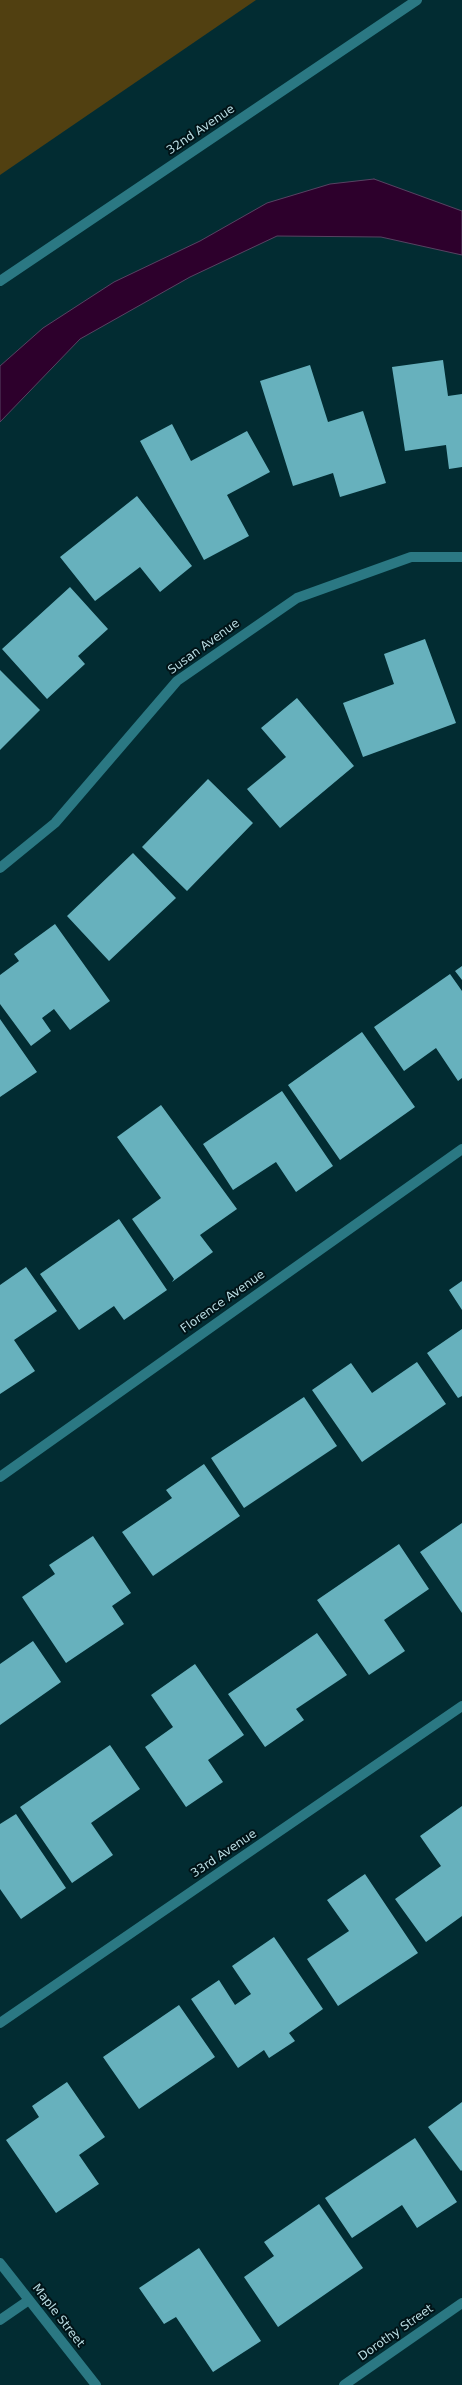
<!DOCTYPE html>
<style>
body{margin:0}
canvas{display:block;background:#022c32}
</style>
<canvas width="462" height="2385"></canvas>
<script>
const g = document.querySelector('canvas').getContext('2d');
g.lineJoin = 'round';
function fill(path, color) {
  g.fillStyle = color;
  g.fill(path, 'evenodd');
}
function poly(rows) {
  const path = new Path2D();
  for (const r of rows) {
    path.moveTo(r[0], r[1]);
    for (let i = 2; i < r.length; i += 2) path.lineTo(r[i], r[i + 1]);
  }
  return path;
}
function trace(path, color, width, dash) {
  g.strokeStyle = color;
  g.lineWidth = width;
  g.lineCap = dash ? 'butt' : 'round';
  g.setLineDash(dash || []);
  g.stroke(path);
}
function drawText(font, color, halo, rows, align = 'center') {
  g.font = font + ' "DejaVu Sans",sans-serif';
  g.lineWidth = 4;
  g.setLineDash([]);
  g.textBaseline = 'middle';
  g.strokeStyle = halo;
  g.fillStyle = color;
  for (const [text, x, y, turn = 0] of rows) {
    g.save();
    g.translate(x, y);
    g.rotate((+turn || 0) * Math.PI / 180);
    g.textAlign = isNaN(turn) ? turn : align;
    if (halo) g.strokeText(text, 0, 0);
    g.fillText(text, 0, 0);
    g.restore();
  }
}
const green = poly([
 [0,0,256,0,0,175]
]);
const water = poly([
 [374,179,462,211,462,255,381,237,277,236,190,277,80,339,0,422,0,366,43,328,114,282,200,241,267,203,330,184,374,179]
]);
const building = poly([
 [443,360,448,396,462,394,462,467,449,469,446,445,405,451,392,367],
 [310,365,328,422,363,411,386,483,340,497,333,473,293,486,260,381],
 [172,424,191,461,247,431,270,472,227,495,249,536,204,560,140,441],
 [137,496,192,566,160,592,140,567,95,601,60,557],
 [70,587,108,629,78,656,85,664,47,699,2,649],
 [425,639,456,723,363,757,343,703,394,684,384,654],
 [0,670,40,710,0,750],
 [297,698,354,766,280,828,247,789,286,757,261,728],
 [208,779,253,823,187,891,142,847],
 [133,853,176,898,109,961,67,916],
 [55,924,110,1001,70,1030,54,1009,42,1018,51,1031,31,1046,0,1004,0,975,19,961,14,954],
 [462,966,462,980,455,971],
 [450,974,462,991,462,1078,458,1081,436,1048,404,1071,374,1027],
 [0,1019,37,1072,0,1097],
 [362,1032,415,1107,340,1160,288,1085],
 [282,1091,333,1166,296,1192,276,1162,233,1190,203,1144],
 [161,1105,237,1209,200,1235,213,1252,172,1282,174,1279,132,1219,161,1198,117,1137],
 [119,1219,167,1290,124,1320,114,1306,79,1330,40,1274],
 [26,1267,57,1311,14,1340,35,1371,0,1394,0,1285],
 [462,1281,462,1310,449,1290],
 [462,1329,462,1396,458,1398,427,1353],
 [417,1362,446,1404,362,1462,312,1390,351,1363,372,1393],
 [304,1397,337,1446,244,1508,211,1458],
 [204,1464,240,1516,153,1576,122,1532,172,1498,166,1490],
 [462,1523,462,1613,420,1552],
 [93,1536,131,1593,112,1606,124,1624,66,1663,22,1597,55,1574,49,1565],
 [399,1544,429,1589,384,1620,405,1651,369,1675,317,1600],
 [317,1633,347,1675,296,1709,304,1720,265,1747,228,1694],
 [33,1641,61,1682,0,1725,0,1664],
 [195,1664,244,1735,208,1760,223,1782,186,1807,145,1747,173,1727,151,1695],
 [110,1745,140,1789,91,1823,113,1855,72,1883,20,1807],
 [462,1806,462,1916,426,1942,395,1899,441,1866,420,1836],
 [16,1814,66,1888,21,1919,0,1889,0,1824],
 [365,1874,418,1953,338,2006,307,1959,349,1931,327,1900],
 [274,1937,323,2009,289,2033,295,2041,269,2058,264,2050,238,2068,191,1999,219,1980,235,2005,251,1994,232,1966],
 [179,2005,215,2057,139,2109,103,2057],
 [67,2082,105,2137,79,2155,99,2184,56,2213,6,2140,39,2117,32,2106],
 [462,2102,462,2170,461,2171,428,2127],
 [415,2138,457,2202,417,2228,402,2205,352,2238,325,2198],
 [319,2204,363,2268,278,2327,244,2277,274,2256,264,2242],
 [199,2248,261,2341,213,2372,176,2317,164,2324,139,2288]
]);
const minor = poly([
 [0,281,417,0],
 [0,868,55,823,177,681,297,598,411,557,462,557],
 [0,1477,462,1149],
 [0,2023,462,1706],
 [0,2263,96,2385],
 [0,2320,29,2300],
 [344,2385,462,2303]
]);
const streetNames = [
 ["32nd Avenue",201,130,-34],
 ["Susan Avenue",204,647,-36],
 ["Florence Avenue",223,1302,-35],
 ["33rd Avenue",224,1854,-34],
 ["Maple Street",58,2316,52],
 ["Dorothy Street",396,2333,-35]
];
fill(green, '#514011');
fill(water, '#2d002c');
trace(water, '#574262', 1);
fill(building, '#67b1bd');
trace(minor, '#2b7883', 10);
drawText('12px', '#b8dbe1', '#001317', streetNames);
</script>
